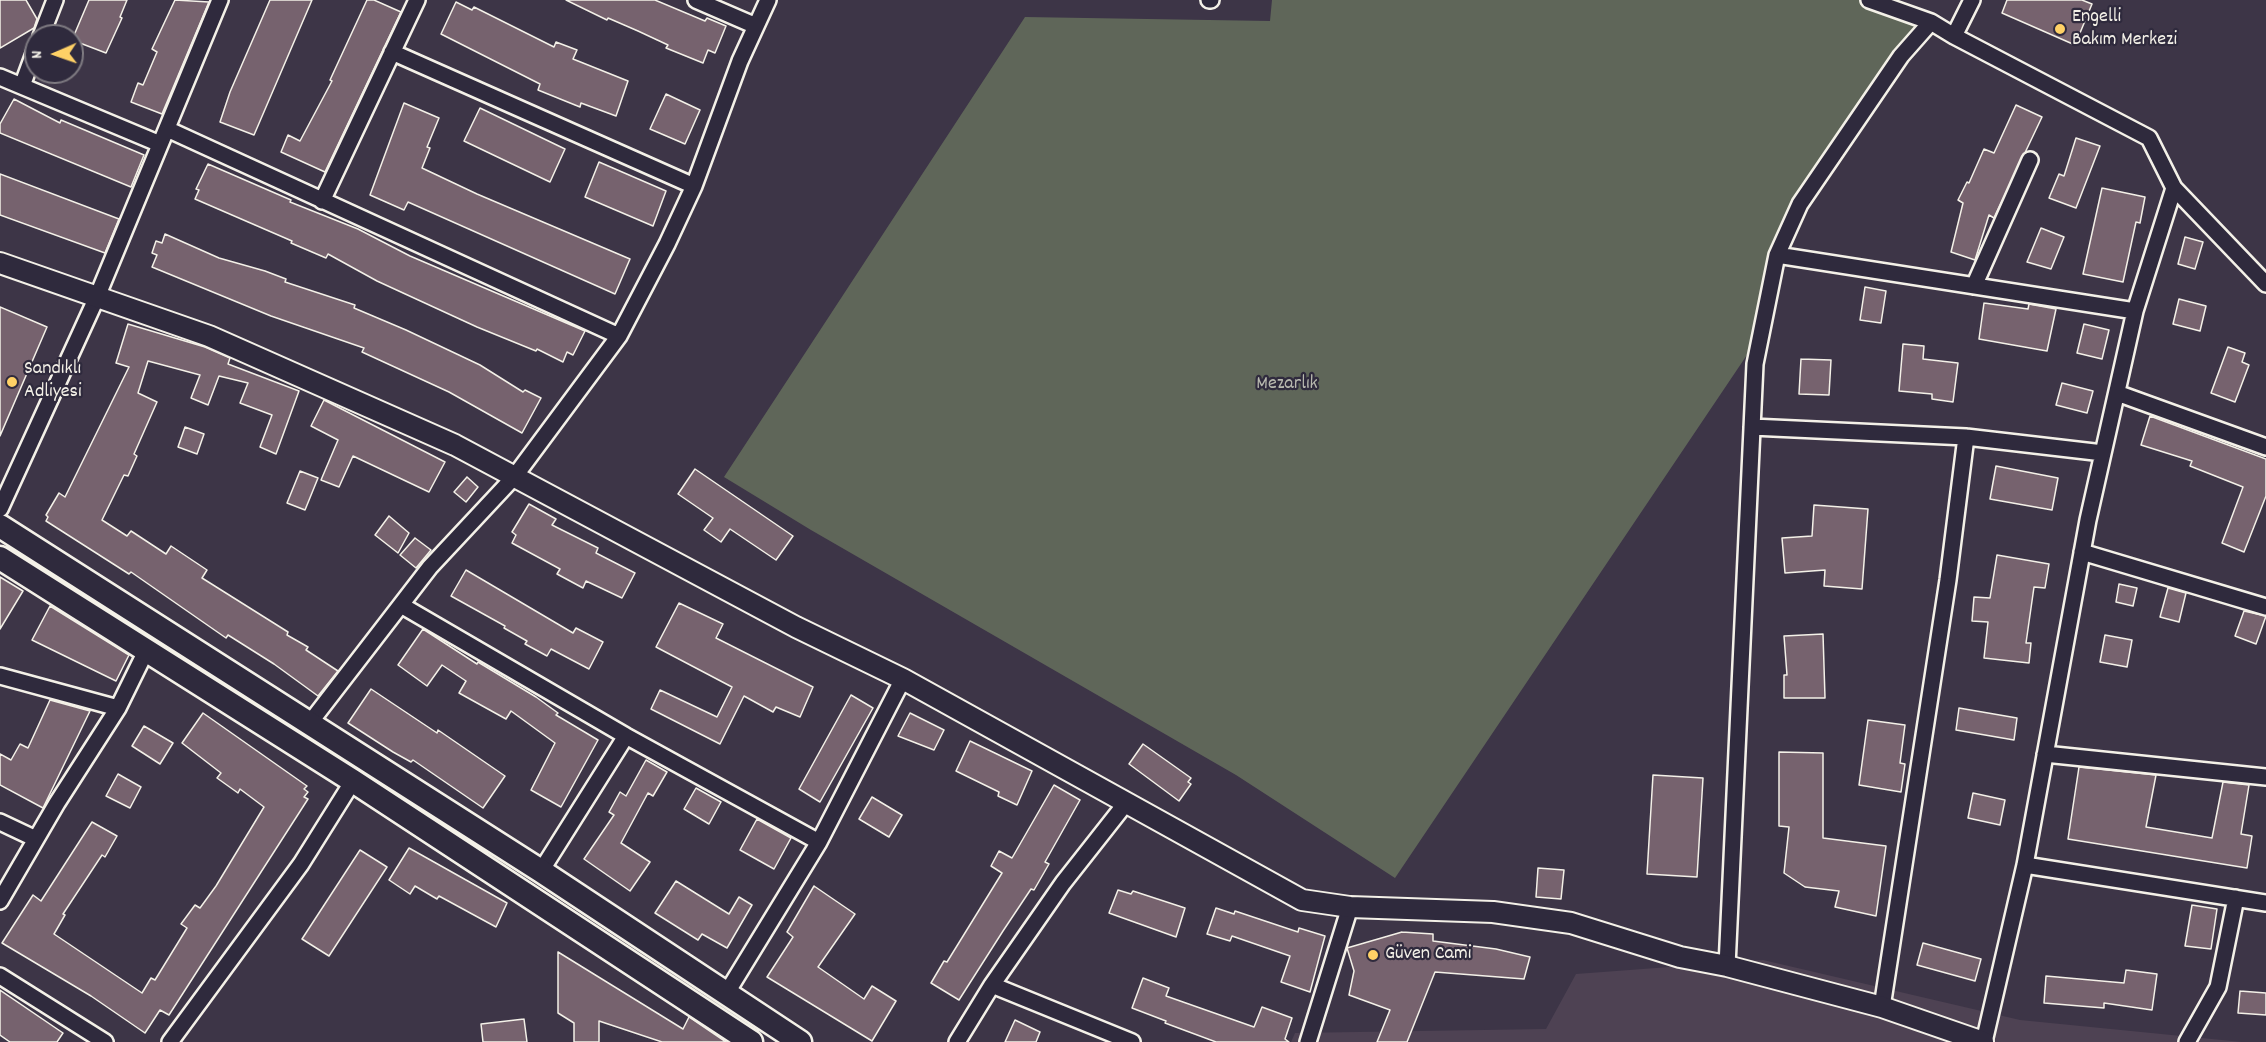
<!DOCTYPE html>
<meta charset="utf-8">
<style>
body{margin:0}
#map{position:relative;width:2266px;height:1042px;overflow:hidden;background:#3d3547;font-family:Dekko,sans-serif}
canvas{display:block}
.north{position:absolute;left:24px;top:24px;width:60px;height:60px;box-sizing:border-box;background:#2f2a3d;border:2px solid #7e7a81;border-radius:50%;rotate:268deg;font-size:16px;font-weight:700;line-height:24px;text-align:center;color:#f4f1e8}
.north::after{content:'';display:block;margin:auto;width:21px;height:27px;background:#ffd166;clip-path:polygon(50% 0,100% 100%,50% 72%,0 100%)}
</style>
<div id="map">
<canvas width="2266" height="1042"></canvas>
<div class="north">N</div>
</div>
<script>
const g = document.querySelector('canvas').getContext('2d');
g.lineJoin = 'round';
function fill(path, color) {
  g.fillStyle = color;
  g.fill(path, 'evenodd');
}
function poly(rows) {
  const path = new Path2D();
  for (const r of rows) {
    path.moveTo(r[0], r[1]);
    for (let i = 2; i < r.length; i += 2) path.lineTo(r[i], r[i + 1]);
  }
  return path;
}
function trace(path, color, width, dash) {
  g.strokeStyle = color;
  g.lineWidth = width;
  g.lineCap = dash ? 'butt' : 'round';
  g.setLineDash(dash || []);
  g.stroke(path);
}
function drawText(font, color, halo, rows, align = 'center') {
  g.font = font + ' Dekko,sans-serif';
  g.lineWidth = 4.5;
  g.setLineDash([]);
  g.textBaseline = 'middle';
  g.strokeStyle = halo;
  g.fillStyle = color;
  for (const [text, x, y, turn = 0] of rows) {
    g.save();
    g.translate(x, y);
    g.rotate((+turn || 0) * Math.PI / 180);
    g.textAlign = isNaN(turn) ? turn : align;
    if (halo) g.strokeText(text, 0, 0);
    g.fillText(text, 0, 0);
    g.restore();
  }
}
const built = poly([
 [1763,960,2020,1020,2242,1042,1291,1042,1295,1033,1546,1029,1576,974]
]);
const green = poly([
 [1272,0,1877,0,1931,13,1797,203,1753,346,1395,878,1236,775,811,530,724,477,1025,17,1270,21]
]);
const building = poly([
 [0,0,26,0,37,19,34,28,0,48,0,0],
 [89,0,127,0,120,17,122,18,106,53,72,40,89,0],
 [175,0,209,2,162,114,131,102,138,83,143,85,157,52,152,49,175,0],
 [270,0,312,0,254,135,220,122,230,92,270,0],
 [367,0,374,0,401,12,325,172,281,152,288,135,300,141,332,81,330,80,367,0],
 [566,0,655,0,705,21,707,18,726,26,715,53,708,50,703,63,666,48,668,45,638,31,608,18,607,20,566,0],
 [2007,0,2082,0,2092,4,2075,45,2002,13,2007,0],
 [456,2,472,10,474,7,554,47,556,42,577,50,573,59,628,81,616,116,581,103,580,107,538,90,540,84,441,34,456,2],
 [666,94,700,110,685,144,650,129,666,94],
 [14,99,60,123,61,120,144,155,131,187,0,133,0,124,14,99],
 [404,103,439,118,427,147,430,148,422,168,477,194,630,259,615,294,408,202,404,210,370,195,404,103],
 [2016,105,2042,117,1994,218,1989,215,1975,260,1951,252,1963,203,1958,200,1967,182,1969,183,1984,149,1994,153,2016,105],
 [480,108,565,149,550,182,464,141,480,108],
 [2076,138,2100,146,2076,208,2049,198,2059,174,2064,176,2076,138],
 [599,162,666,191,653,226,585,197,599,162],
 [208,164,291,200,290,202,358,229,410,256,585,331,573,355,567,352,563,362,537,349,536,351,477,327,377,281,328,254,326,258,291,243,292,241,195,199,199,190,196,189,208,164],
 [0,174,119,219,105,253,0,215,0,174],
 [2102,188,2145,197,2140,223,2136,222,2123,282,2083,274,2102,188],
 [2041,228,2064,237,2051,269,2027,262,2041,228],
 [165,234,219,258,265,271,286,279,285,282,355,305,354,308,406,330,480,365,523,392,525,390,541,398,522,433,449,392,362,352,364,348,271,316,152,267,157,255,152,253,156,241,162,243,165,234],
 [2185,237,2203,242,2195,269,2178,264,2185,237],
 [1865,287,1886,291,1881,323,1860,320,1865,287],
 [2179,299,2206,306,2200,331,2173,324,2179,299],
 [1984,303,2028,309,2029,304,2056,309,2047,351,1979,339,1984,303],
 [0,307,47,327,0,436,0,307],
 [128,324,205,347,230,358,228,364,299,391,276,454,260,447,272,415,240,403,248,383,219,376,208,405,191,398,200,375,148,361,138,393,157,402,134,454,137,456,128,476,124,475,102,520,127,536,131,531,166,554,171,546,207,570,202,578,288,632,287,635,308,647,306,650,338,671,318,696,274,664,228,635,226,638,131,572,129,574,46,521,48,517,46,515,59,493,65,497,129,367,116,363,128,324],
 [2084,324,2109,330,2102,359,2077,353,2084,324],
 [1903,344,1924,346,1923,359,1958,363,1953,402,1932,399,1932,394,1899,391,1903,344],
 [2228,347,2245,353,2242,362,2249,365,2235,402,2211,393,2228,347],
 [1801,359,1831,360,1829,395,1799,394,1801,359],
 [2062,383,2093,391,2087,413,2056,405,2062,383],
 [324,400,445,462,429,492,353,456,339,487,321,480,338,440,311,426,324,400],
 [2150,416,2266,459,2266,496,2244,552,2222,543,2243,487,2190,466,2192,461,2141,445,2150,416],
 [185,427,204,434,197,454,178,447,185,427],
 [1996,466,2058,478,2052,510,1990,499,1996,466],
 [695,469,793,536,776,560,730,529,721,542,704,530,713,518,678,494,695,469],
 [300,471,318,478,305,510,287,503,300,471],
 [467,477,478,487,466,502,454,492,467,477],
 [529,504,556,519,552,525,598,548,596,553,635,573,622,598,586,581,583,588,557,574,560,569,512,543,516,535,512,532,529,504],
 [1814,505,1868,509,1862,589,1824,586,1825,570,1785,573,1782,538,1812,536,1814,505],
 [389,516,409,533,398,553,375,535,389,516],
 [415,538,431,550,416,568,400,555,415,538],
 [1997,555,2049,564,2045,588,2034,587,2026,643,2031,643,2029,663,1984,658,1988,622,1972,621,1974,597,1990,598,1997,555],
 [466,570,573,633,576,628,603,642,589,669,551,649,547,656,525,644,527,641,504,628,505,626,451,596,466,570],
 [0,577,23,591,0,629,0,577],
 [2119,584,2137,588,2133,606,2116,602,2119,584],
 [2168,588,2186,593,2179,622,2160,617,2168,588],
 [679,603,723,624,716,638,813,687,800,717,776,707,773,712,744,696,720,744,651,709,660,690,717,717,732,687,656,647,679,603],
 [50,606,129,655,116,681,32,640,50,606],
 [2244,611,2266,616,2256,644,2235,636,2244,611],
 [423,629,477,664,478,662,536,697,558,713,556,715,598,740,561,807,531,790,555,743,511,711,506,719,459,693,466,681,442,665,427,686,398,665,423,629],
 [1823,634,1825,698,1784,698,1784,675,1787,675,1784,636,1823,634],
 [2105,635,2132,640,2127,667,2100,662,2105,635],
 [371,689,437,733,438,730,505,776,483,808,413,760,411,762,393,752,348,723,371,689],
 [851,695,873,708,820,802,799,789,851,695],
 [50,700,90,711,43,808,0,785,0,754,11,760,20,744,28,748,50,700],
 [1959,708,2017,718,2014,740,1956,730,1959,708],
 [203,713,307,786,304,789,308,792,304,797,308,799,169,1015,160,1010,145,1033,91,996,2,943,33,895,41,901,92,822,117,836,105,857,102,855,63,914,65,915,54,934,142,993,151,978,155,980,187,928,181,924,195,905,200,908,216,886,264,807,240,789,238,793,217,778,221,773,182,743,203,713],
 [910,713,944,730,934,750,898,736,910,713],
 [1868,720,1905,725,1900,763,1905,764,1901,792,1859,785,1868,720],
 [144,726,173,743,160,764,132,746,144,726],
 [970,741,1032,771,1017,805,998,796,999,792,956,771,970,741],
 [1143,744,1191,778,1188,782,1191,784,1179,801,1129,764,1143,744],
 [1779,752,1823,753,1823,838,1886,846,1876,916,1835,907,1839,891,1805,887,1784,873,1789,827,1779,826,1779,752],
 [646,760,667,772,653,796,648,793,621,843,650,862,630,891,584,859,614,815,609,812,620,792,626,796,646,760],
 [2079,767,2156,775,2146,827,2212,838,2223,782,2249,785,2241,834,2252,836,2247,868,2068,839,2079,767],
 [118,774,141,787,130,808,106,796,118,774],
 [1653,775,1703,778,1697,877,1647,874,1653,775],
 [1054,785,1080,800,1045,862,1049,864,1034,890,1031,889,1003,931,959,1000,931,983,944,961,947,962,1002,873,991,866,999,851,1012,858,1054,785],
 [696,788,721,802,709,824,684,809,696,788],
 [1973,793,2005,800,2000,825,1968,818,1973,793],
 [872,797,902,815,889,837,859,819,872,797],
 [757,819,791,838,774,869,740,850,757,819],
 [409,848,507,903,496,927,439,896,437,899,415,886,410,894,389,880,409,848],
 [360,850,387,867,329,956,302,939,360,850],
 [1538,868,1564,870,1561,899,1536,897,1538,868],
 [676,881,729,914,739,897,752,905,727,948,702,934,698,940,655,913,676,881],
 [814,886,855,914,818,967,864,999,872,986,896,1001,872,1041,767,977,793,937,787,932,814,886],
 [1118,890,1131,894,1133,891,1185,908,1176,937,1109,913,1118,890],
 [2192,905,2217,909,2211,949,2185,946,2192,905],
 [1216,908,1234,914,1235,911,1298,932,1299,928,1325,936,1310,992,1281,982,1290,956,1232,936,1230,941,1207,934,1216,908],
 [1402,932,1433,934,1433,941,1496,949,1530,957,1524,979,1435,972,1407,1042,1377,1042,1390,1010,1349,995,1354,971,1347,948,1402,932],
 [1923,943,1981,959,1975,981,1917,965,1923,943],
 [558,952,683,1029,689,1017,726,1042,662,1042,599,1021,599,1042,574,1042,574,1023,558,1013,558,952],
 [2126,970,2157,974,2152,1010,2104,1003,2104,1008,2044,1003,2046,976,2124,983,2126,970],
 [1143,978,1169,988,1166,996,1254,1027,1262,1007,1292,1018,1285,1039,1289,1042,1216,1042,1165,1023,1166,1021,1132,1008,1143,978],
 [0,990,63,1033,57,1042,10,1042,0,1035,0,990],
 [2240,991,2266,993,2266,1015,2238,1013,2240,991],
 [524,1019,527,1042,483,1042,481,1024,524,1019],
 [1015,1020,1040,1032,1036,1042,1005,1042,1015,1020]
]);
const minor = poly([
 [696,0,756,26],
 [1209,0,1211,0],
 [1869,0,1931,22,1954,36,2149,138,2174,188,2266,284],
 [41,36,55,0],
 [1954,36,1972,0],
 [392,52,694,186],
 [0,77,160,144],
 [22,86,36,48],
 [167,129,619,336],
 [322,201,417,0],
 [1777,255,2135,311],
 [1974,286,2030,160],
 [2117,393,2266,447],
 [1752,427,1966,437,2103,453],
 [0,509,97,297,220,0],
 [2082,552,2266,607],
 [401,605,626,736,819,842,903,679],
 [0,676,118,708],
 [309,724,430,567,515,476,619,336,667,244,694,186,740,61,768,0],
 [2045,754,2266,777],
 [0,822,36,839],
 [2025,865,2266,903],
 [541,871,626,736],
 [0,901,57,803,118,708,147,649],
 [1727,966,1755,364,1777,255,1800,204,1901,56,1931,22],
 [0,976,105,1042],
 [992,985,1132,1042],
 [726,994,819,842],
 [1882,1007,1948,580,1966,437],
 [170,1042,301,864,353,781],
 [957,1042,992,985,1063,883,1126,803],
 [1308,1042,1350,907],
 [1984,1042,2025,865,2088,520,2135,311,2174,188],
 [2187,1042,2218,987,2236,898]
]);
const tertiary = poly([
 [0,263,209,336,455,445,796,627,903,679,1302,900,1350,907,1493,912,1571,923,1680,957,1727,966,1882,1007,1983,1042]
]);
const secondary = poly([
 [0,526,541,871,800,1042],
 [0,558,353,781,751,1042]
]);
const markers = [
 [2060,29,6,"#ffd166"],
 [12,382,6,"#ffd166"],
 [1373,955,6,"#ffd166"]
];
const poiNames = [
 ["Engelli",2072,18],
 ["Bakım Merkezi",2072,41],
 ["Sandıklı",24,370],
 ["Adliyesi",24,393],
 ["Güven Cami",1385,955]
];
const parkNames = [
 ["Mezarlık",1287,385]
];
fill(built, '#4e4253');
fill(green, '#5f6659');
fill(building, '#76626e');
trace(building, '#f4f1e8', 1.5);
trace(minor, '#f4f1e8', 20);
trace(tertiary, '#f4f1e8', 24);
trace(secondary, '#f4f1e8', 27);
trace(minor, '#2f2a3d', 15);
trace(tertiary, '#2f2a3d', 20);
trace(secondary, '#2f2a3d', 22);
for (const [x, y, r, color] of markers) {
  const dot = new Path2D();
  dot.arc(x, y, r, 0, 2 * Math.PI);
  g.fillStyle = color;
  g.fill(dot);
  trace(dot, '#2f2a3d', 2);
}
drawText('20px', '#f4f1e8', '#2f2a3d', poiNames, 'left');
drawText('20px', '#b8b9af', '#2f2a3d', parkNames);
</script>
